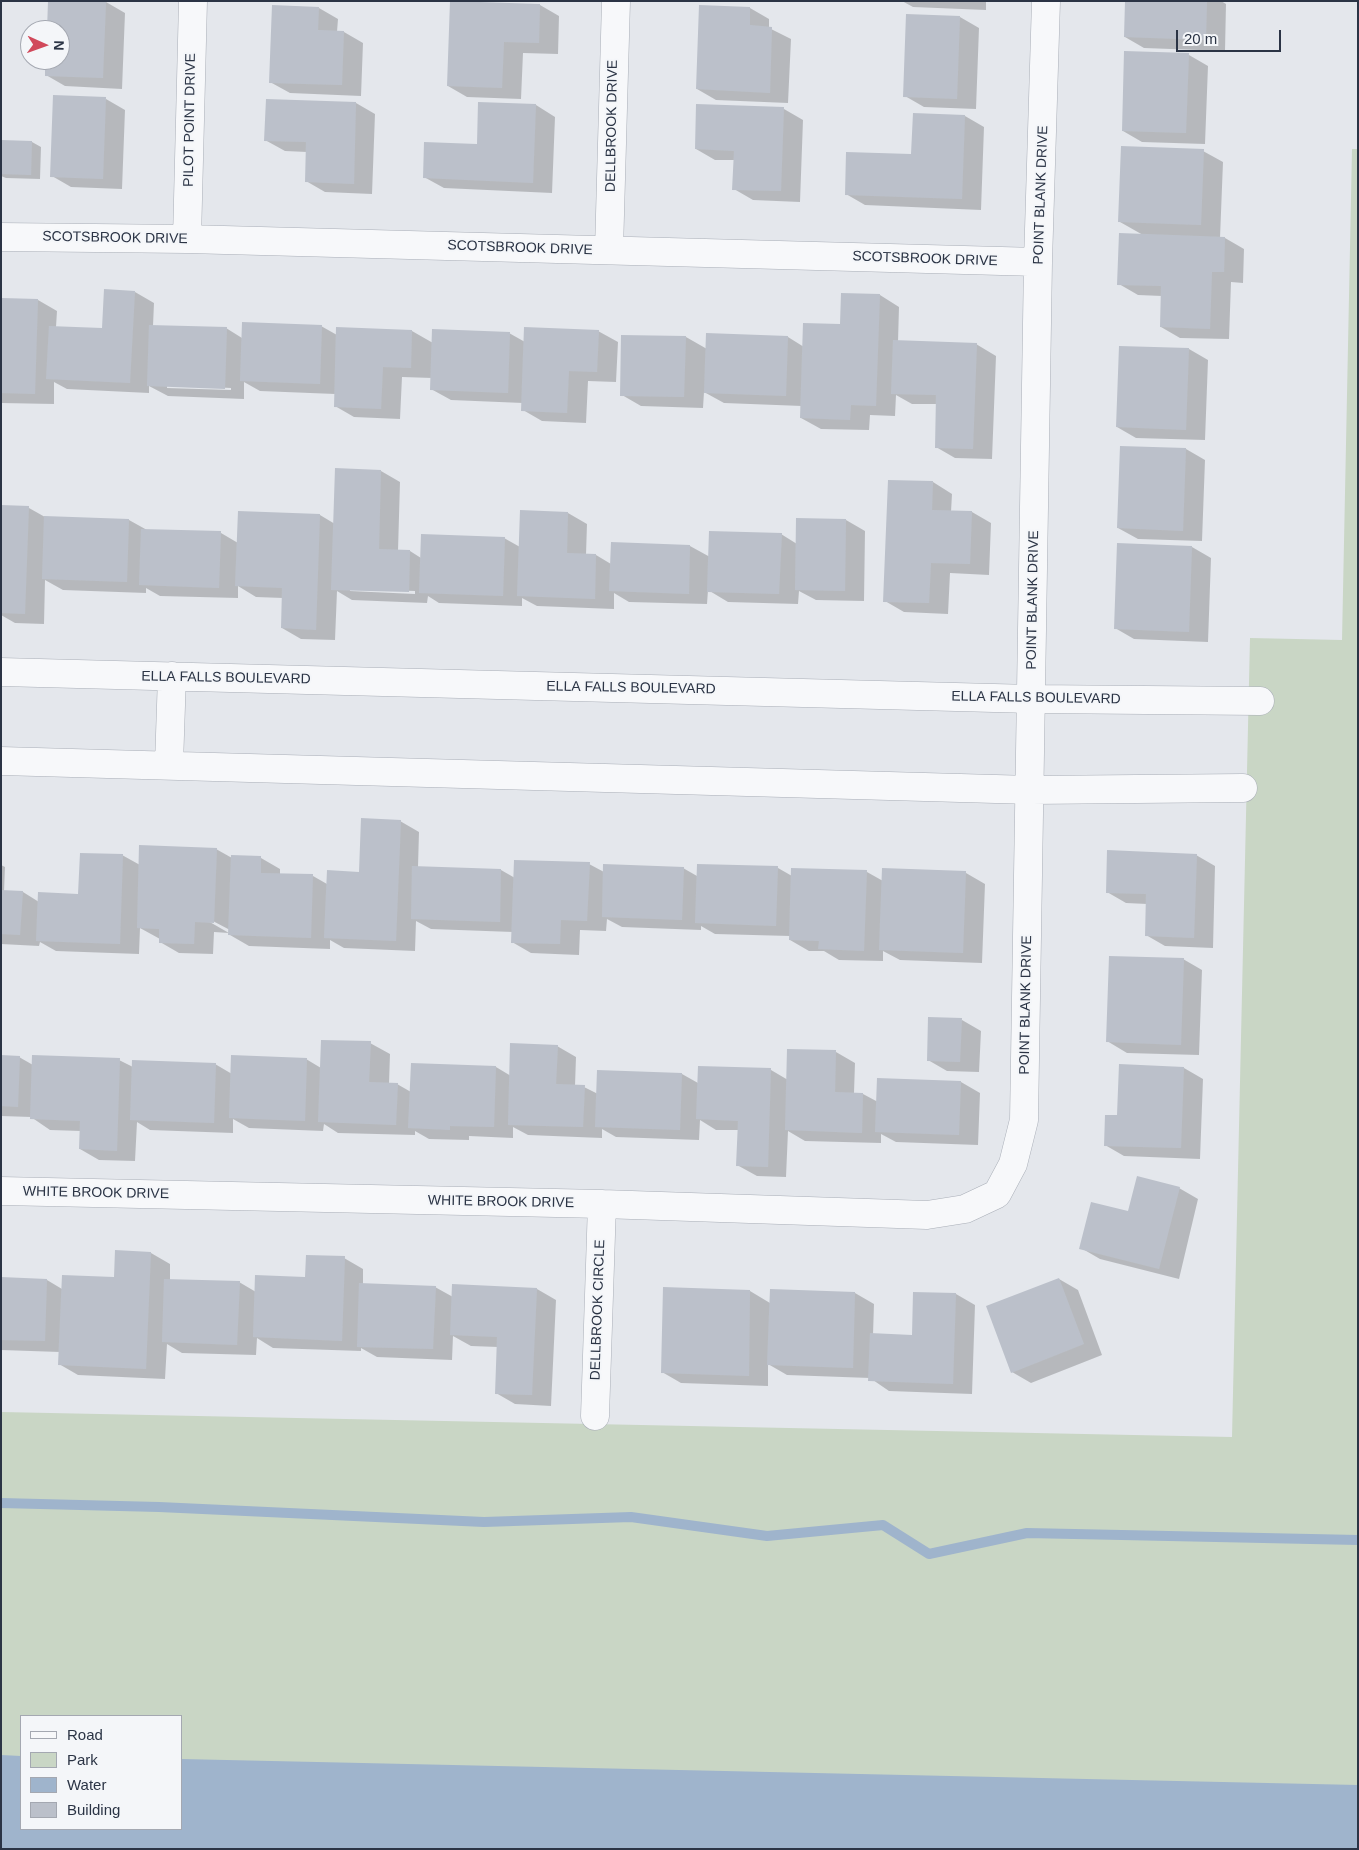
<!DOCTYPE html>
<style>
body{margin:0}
#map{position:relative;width:1359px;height:1850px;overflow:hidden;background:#e4e7ec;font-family:Helvetica,sans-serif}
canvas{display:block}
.frame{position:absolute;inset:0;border:2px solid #2b3445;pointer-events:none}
.legend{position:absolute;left:20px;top:1715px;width:162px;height:115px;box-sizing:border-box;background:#f4f6f9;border:1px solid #a4a8b1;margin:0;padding:6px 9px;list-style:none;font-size:15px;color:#2b3445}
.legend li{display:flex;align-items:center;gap:10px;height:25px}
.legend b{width:25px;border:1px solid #a4a8b1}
.north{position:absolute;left:20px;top:20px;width:50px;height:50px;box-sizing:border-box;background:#f4f6f9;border:1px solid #a4a8b1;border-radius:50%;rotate:92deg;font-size:14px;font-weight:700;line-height:20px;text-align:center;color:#2b3445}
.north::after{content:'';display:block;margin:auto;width:18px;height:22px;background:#d1495b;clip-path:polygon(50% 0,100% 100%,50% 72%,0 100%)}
.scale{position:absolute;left:1176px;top:30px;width:105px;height:22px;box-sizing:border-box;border:2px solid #2b3445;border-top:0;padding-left:6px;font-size:15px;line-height:18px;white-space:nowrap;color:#2b3445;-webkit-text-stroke:4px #f4f6f9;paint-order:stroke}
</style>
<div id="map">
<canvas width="1359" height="1850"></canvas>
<div class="frame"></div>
<ul class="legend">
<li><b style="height:6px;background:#f7f8fa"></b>Road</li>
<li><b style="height:14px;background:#c9d6c5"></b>Park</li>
<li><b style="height:14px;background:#9fb4cc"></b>Water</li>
<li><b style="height:14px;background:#bbc0ca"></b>Building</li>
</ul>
<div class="north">N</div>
<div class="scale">20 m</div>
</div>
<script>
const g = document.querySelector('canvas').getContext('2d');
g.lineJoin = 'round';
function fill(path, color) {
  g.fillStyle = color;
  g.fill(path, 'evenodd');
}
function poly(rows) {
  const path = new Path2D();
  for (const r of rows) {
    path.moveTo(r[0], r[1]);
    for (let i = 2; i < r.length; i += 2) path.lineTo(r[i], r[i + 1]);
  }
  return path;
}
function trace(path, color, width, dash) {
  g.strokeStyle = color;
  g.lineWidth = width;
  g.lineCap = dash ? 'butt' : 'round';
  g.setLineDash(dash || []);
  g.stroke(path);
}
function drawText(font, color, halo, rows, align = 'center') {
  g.font = font + ' Helvetica,sans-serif';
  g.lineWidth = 4;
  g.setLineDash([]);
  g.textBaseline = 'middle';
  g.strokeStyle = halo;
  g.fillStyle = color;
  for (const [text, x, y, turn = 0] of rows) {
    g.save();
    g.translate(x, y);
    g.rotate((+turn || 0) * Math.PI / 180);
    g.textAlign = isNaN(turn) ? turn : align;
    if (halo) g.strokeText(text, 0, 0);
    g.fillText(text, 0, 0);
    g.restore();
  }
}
const green = poly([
 [1352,149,1358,149,1358,1849,1,1849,1,1412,1232,1437,1250,638,1342,640],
 [21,1716,181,1716,181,1829,21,1829]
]);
const water = poly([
 [1,1755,21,1756,21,1829,181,1829,181,1759,1358,1785,1358,1849,1,1849]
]);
const shadow = poly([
 [902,1,986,1,986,10,913,7],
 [1126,1,1221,1,1226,4,1225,51,1144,48,1125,37],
 [106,2,125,13,122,89,65,86,46,75,47,60,60,60,60,30,48,30],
 [451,2,540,5,559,16,558,54,523,53,521,99,467,97,448,86],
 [700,6,750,8,769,19,769,28,791,39,788,103,716,100,697,89],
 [319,8,338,19,337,32,344,32,363,43,361,96,290,93,270,82],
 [960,17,979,28,976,109,924,107,905,96],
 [1189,55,1208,66,1205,144,1142,142,1123,131],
 [106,99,125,110,122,189,71,187,52,176],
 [267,100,356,103,375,114,372,194,325,192,306,181,307,152,285,151,265,140],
 [536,105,555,117,552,193,444,188,424,177,478,145],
 [784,109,803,120,800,202,753,200,734,189,735,160,715,160,696,149],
 [965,116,984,127,981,210,865,205,846,194,912,155],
 [1,141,32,142,41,147,40,179,6,178,1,176],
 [1203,151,1223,162,1220,238,1225,238,1244,249,1243,283,1231,282,1229,339,1180,338,1161,327,1162,296,1138,295,1119,284,1143,235,1120,222],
 [135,292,154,303,153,326,226,328,242,338,321,326,337,335,412,331,433,343,509,333,525,342,598,331,618,342,616,382,588,381,586,423,542,421,523,410,523,403,451,400,431,389,432,378,402,377,400,419,354,417,335,406,335,394,260,391,244,382,244,399,168,396,149,386,149,393,67,389,54,382,54,404,1,403,1,321,38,300,57,311,56,327,103,330],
 [167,385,231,388,231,390,167,388],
 [880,295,899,307,898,342,976,344,996,356,992,459,955,458,936,447,937,404,912,404,896,395,895,416,870,415,869,430,821,429,801,418,802,406,724,403,704,392,703,408,641,406,622,395,686,337,707,349,707,335,788,337,804,347,841,326],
 [1189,349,1208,360,1205,440,1136,438,1117,427],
 [1186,449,1205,460,1202,541,1138,539,1118,528],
 [337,470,381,471,400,482,398,551,410,551,421,558,504,538,520,547,568,513,587,524,586,555,596,555,611,564,690,546,710,557,781,534,797,544,846,520,865,531,864,601,816,600,799,591,798,604,728,602,708,590,707,604,629,602,614,593,614,609,537,606,522,598,522,606,439,603,428,596,427,603,352,600,337,591,335,640,301,639,282,628,283,598,256,597,238,586,238,598,160,596,146,588,146,593,63,590,45,580,44,624,15,623,1,615,1,507,29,508,45,517,129,520,147,530,221,533,238,543,239,512,320,515,335,524],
 [350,589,415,591,415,594,350,591],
 [933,482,952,494,951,512,972,512,991,523,989,575,950,573,948,614,904,612,885,601],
 [1192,547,1211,558,1208,642,1134,639,1115,628],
 [400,821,419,832,418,867,501,870,515,878,589,864,604,872,683,868,697,876,778,868,792,876,867,872,883,881,966,873,985,884,982,963,900,960,883,951,883,961,839,960,824,951,809,951,790,940,790,936,715,934,701,926,701,930,622,927,607,919,606,931,580,930,579,955,531,953,512,942,513,932,431,929,416,921,415,951,344,948,330,940,330,949,249,946,230,935,230,930,209,919,208,921,229,933,214,932,213,954,179,953,160,942,160,939,140,928,139,954,56,951,40,942,39,946,1,944,1,865,5,867,4,892,23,892,39,902,80,895,122,855,140,865,216,849,232,858,261,858,280,869,280,875,313,876,327,884,360,873],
 [1196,855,1215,866,1213,948,1165,946,1146,935,1147,904,1126,903,1107,892],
 [1183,959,1202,970,1199,1055,1127,1053,1107,1041],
 [962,1020,981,1031,979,1072,947,1071,928,1060],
 [370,1043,390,1054,389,1084,397,1084,411,1092,496,1067,511,1076,557,1046,576,1057,575,1086,584,1087,598,1094,599,1071,682,1074,698,1083,771,1070,788,1080,836,1052,855,1063,854,1093,863,1094,878,1102,961,1082,980,1093,978,1145,896,1142,881,1134,881,1143,805,1141,788,1131,786,1177,757,1176,737,1165,739,1130,716,1130,700,1120,699,1140,616,1137,602,1129,602,1138,528,1135,513,1127,513,1138,469,1136,469,1140,429,1139,415,1131,415,1135,338,1133,324,1124,323,1131,249,1128,233,1119,233,1133,150,1130,137,1122,135,1161,99,1160,80,1149,81,1131,50,1130,31,1117,1,1116,1,1057,19,1057,33,1065,119,1060,133,1067,215,1064,232,1074,306,1059,321,1068],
 [1184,1068,1203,1079,1200,1159,1124,1156,1105,1145,1118,1116],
 [1179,1188,1198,1199,1179,1279,1100,1259,1081,1248,1129,1213],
 [116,1251,151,1253,170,1264,170,1280,239,1282,256,1292,306,1278,344,1258,363,1269,363,1284,435,1287,453,1297,453,1285,537,1289,556,1300,551,1406,515,1404,496,1393,498,1347,471,1346,453,1336,452,1360,377,1357,361,1348,361,1351,273,1348,257,1338,256,1355,182,1353,167,1344,165,1379,78,1375,59,1364,60,1352,1,1350,1,1278,47,1280,62,1289,115,1278],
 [1059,1279,1078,1290,1102,1355,1031,1383,1012,1372],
 [664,1289,750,1291,770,1303,855,1293,874,1304,873,1335,913,1336,915,1293,956,1294,975,1305,972,1394,889,1391,870,1378,787,1375,768,1364,768,1386,681,1383,662,1372]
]);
const stream = poly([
 [1,1503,159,1507,484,1522,631,1517,767,1536,883,1525,929,1554,1027,1533,1358,1540]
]);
const building = poly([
 [48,1,106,1,103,78,45,76,45,60,60,60,60,30,47,30],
 [450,1,540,4,539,43,504,42,502,88,447,86],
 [1125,1,1207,1,1206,40,1124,37],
 [272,5,319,7,318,30,344,31,342,85,269,83],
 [699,5,750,7,750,25,772,27,770,93,696,89],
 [906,14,960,16,957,99,903,97],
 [1124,51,1189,53,1186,133,1122,131],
 [53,95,106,97,103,179,50,177],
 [266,99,356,102,354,184,305,182,306,142,264,141],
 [478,102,536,104,533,183,423,178,424,142,477,144],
 [696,104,784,107,781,191,732,190,734,151,695,149],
 [913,113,965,115,962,199,845,195,846,152,911,154],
 [1,140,32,141,31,175,1,174],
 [1121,146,1204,149,1201,225,1118,222],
 [1119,233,1225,237,1224,272,1212,272,1210,329,1160,327,1161,286,1117,285],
 [104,289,135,291,130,383,46,379,49,326,102,328],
 [841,293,880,294,876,406,851,405,850,420,800,418,803,323,840,324],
 [2,298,38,299,35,394,1,393],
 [242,322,322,325,320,384,240,381],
 [149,325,227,327,225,389,147,386],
 [336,327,412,330,411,368,383,367,381,409,334,407],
 [524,327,599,330,597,372,569,371,567,413,521,411],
 [432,329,510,332,508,393,430,390],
 [706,333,788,336,786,396,704,393],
 [621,335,686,336,684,397,620,396],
 [893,340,977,343,973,449,935,448,936,395,891,394],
 [1119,346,1189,348,1186,430,1116,427],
 [1120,446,1186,448,1183,531,1117,528],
 [335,468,381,470,379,549,410,550,409,592,331,590],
 [888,480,933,481,932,510,972,511,970,564,931,563,929,603,883,602],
 [1,505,29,506,25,614,1,613],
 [520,510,568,512,567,553,596,554,595,599,517,596],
 [238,511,320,514,316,630,281,628,282,588,235,586],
 [44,516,129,519,127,582,42,579],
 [796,518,846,519,845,591,795,590],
 [141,529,221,531,219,588,139,585],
 [709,531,782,533,779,594,707,592],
 [421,534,505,537,503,596,419,593],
 [611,542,690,545,689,594,609,591],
 [1117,543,1192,546,1189,632,1114,629],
 [361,818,401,820,396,941,324,938,327,870,359,872],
 [139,845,217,848,214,923,195,922,194,944,159,943,159,929,137,928],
 [1107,850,1197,854,1194,938,1145,936,1146,894,1106,893],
 [80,853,123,854,120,944,36,941,38,892,78,894],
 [231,855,261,856,261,873,313,874,311,938,228,935],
 [514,860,590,862,587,921,561,920,560,944,511,943],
 [603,864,684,867,682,920,602,917],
 [697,864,778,866,776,926,695,923],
 [412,866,501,869,500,922,411,919],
 [791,868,867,870,864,951,818,949,819,941,789,940],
 [882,868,966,871,963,953,879,950],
 [1,890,23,891,20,935,1,934],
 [1109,956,1184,958,1181,1045,1106,1042],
 [928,1017,962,1018,960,1062,927,1061],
 [321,1040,371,1041,369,1082,398,1083,396,1125,318,1122],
 [510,1043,558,1045,556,1084,585,1085,583,1127,508,1125],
 [787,1049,836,1050,835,1092,863,1093,862,1133,785,1130],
 [1,1055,20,1056,18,1107,1,1106],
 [32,1055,120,1058,117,1151,79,1149,80,1121,30,1119],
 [231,1055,307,1058,305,1121,229,1118],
 [132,1060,216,1063,214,1123,130,1120],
 [411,1063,496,1066,494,1127,450,1126,450,1130,408,1128],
 [1119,1064,1184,1067,1181,1148,1104,1146,1105,1115,1117,1115],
 [698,1066,771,1068,768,1167,736,1166,738,1121,696,1119],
 [597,1070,682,1073,680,1130,595,1127],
 [877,1078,961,1081,959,1135,875,1132],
 [1137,1176,1180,1187,1159,1269,1079,1249,1091,1202,1128,1211],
 [115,1250,151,1252,146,1369,58,1365,62,1275,114,1277],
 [306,1255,345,1256,342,1341,253,1337,255,1275,305,1277],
 [1,1277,47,1279,45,1341,1,1340],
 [1059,1278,1084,1344,1011,1373,986,1306],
 [164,1279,240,1281,237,1345,162,1342],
 [359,1283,436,1286,433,1349,357,1347],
 [452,1284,537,1288,532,1395,495,1394,497,1337,450,1335],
 [663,1287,750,1290,749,1376,661,1373],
 [770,1289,855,1292,853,1368,767,1365],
 [913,1292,956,1293,953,1384,868,1381,870,1333,912,1335]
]);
const minor = poly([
 [1,237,187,239,1038,262],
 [187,239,193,1],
 [609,250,616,1],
 [1032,699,1260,701],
 [1031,790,1243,788],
 [1,1191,602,1204,927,1215,965,1209,997,1194,1013,1164,1024,1120,1038,262,1046,1],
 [595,1416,602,1204]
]);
const tertiary = poly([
 [1,672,1032,699],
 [1,761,1031,790],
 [169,764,172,676]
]);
const streetNames = [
 ["PILOT POINT DRIVE",190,120,-89],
 ["DELLBROOK DRIVE",612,126,-89],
 ["POINT BLANK DRIVE",1041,195,-88],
 ["SCOTSBROOK DRIVE",115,238,1],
 ["SCOTSBROOK DRIVE",520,248,2],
 ["SCOTSBROOK DRIVE",925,259,2],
 ["POINT BLANK DRIVE",1033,600,-89],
 ["ELLA FALLS BOULEVARD",226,678,1],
 ["ELLA FALLS BOULEVARD",631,688,1],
 ["ELLA FALLS BOULEVARD",1036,698,1],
 ["POINT BLANK DRIVE",1026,1005,-89],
 ["WHITE BROOK DRIVE",96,1193,1],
 ["WHITE BROOK DRIVE",501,1202,1],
 ["DELLBROOK CIRCLE",598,1310,-88]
];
fill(green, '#c9d6c5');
fill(water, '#9fb4cc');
fill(shadow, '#0003');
trace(stream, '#9fb4cc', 10);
fill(building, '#bbc0ca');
trace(minor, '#a9aeb7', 29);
trace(tertiary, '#a9aeb7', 29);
trace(minor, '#f7f8fa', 28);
trace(tertiary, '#f7f8fa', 28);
drawText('14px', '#2b3445', '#f4f6f9', streetNames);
</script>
